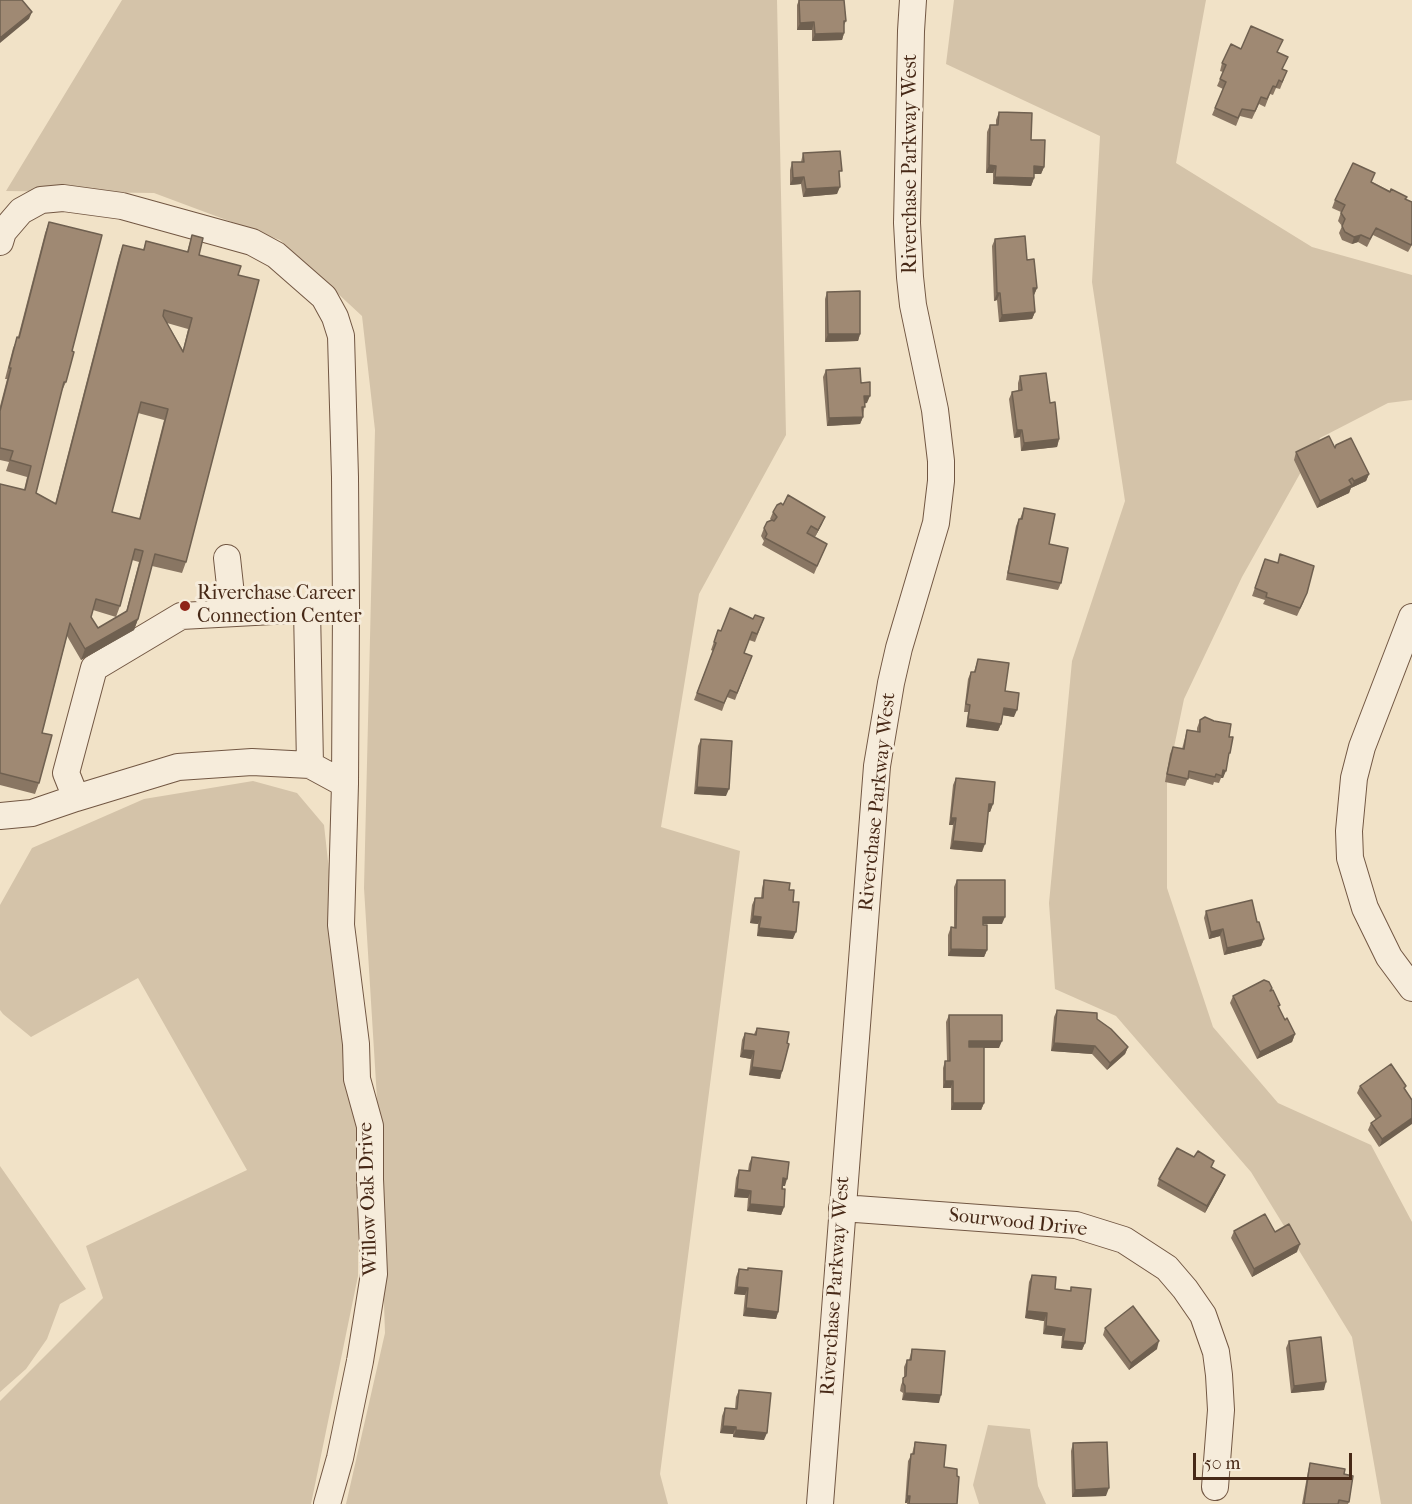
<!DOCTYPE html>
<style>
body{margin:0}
#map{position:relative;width:1412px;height:1504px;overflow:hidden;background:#f1e2c7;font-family:"IM FELL French Canon",serif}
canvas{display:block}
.scale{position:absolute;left:1193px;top:1453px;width:159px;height:27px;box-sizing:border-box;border:3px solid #472917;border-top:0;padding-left:8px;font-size:18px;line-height:21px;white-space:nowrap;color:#472917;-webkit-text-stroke:4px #f6ecdb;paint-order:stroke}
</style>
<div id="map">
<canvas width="1412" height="1504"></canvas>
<div class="scale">50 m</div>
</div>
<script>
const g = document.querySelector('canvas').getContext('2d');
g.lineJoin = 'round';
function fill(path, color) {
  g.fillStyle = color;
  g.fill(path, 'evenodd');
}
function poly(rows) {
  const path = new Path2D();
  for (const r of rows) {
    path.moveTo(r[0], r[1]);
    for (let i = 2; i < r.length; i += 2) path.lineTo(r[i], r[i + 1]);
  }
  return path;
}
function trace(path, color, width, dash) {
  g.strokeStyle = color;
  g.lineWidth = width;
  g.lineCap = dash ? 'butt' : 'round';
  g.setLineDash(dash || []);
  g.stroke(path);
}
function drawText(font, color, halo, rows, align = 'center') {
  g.font = font + ' "IM FELL French Canon",serif';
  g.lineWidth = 6;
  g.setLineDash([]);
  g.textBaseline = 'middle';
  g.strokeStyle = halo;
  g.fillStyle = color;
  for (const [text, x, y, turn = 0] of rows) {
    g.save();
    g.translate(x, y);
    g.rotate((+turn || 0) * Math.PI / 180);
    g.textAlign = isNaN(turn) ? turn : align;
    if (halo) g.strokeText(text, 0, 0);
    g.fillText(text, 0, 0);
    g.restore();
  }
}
const green = poly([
 [122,0,777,0,786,435,699,594,661,827,740,851,660,1474,668,1504,346,1504,385,1333,377,1099,364,888,375,430,362,316,280,240,154,193,6,191],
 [954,0,1206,0,1176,163,1312,247,1412,275,1412,400,1388,403,1320,438,1242,577,1184,699,1167,781,1167,888,1213,1027,1278,1103,1371,1145,1412,1222,1412,1504,1381,1504,1352,1337,1251,1172,1116,1016,1055,989,1049,903,1072,661,1125,501,1092,282,1100,136,946,64],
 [253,781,297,793,324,825,359,1142,358,1276,311,1504,0,1504,0,1401,103,1298,86,1246,247,1170,138,978,31,1037,3,1014,0,1010,0,905,32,848,144,799],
 [0,1166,86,1289,60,1304,47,1339,26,1369,0,1392],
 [988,1425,1030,1429,1038,1486,1046,1504,979,1504,973,1485]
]);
const minor = poly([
 [0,242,3,232,21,211,41,200,63,198,122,206,252,242,276,255,324,297,335,317,341,336,345,477,346,607],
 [227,558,233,613],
 [307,609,310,765],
 [1412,617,1362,747,1354,778,1349,831,1350,858,1365,908,1389,957,1412,988],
 [0,816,32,813,76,798],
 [842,1208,1076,1225,1124,1240,1167,1268,1185,1289,1203,1315,1216,1352,1219,1375,1221,1410,1215,1487],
 [327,1504,340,1458,360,1361,374,1274,370,1179,370,1126,357,1079,356,1044,341,925,345,784,346,607,181,616,94,668,66,773,76,798,178,767,252,762,310,765,345,784],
 [820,1504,877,766,891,683,899,648,936,523,941,481,941,461,935,410,913,305,910,277,907,223,911,31,913,0]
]);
const wall = poly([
 [799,0,844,0,846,21,844,25,844,33,842,40,812,41,812,30,797,30,797,5],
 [1241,49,1277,53,1283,69,1284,79,1280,89,1276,88,1273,95,1270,94,1265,107,1259,104,1252,119,1240,116,1236,126,1212,115,1223,89,1217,86,1223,72,1220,71,1222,63],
 [999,112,1031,140,1044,167,1041,174,1034,174,1034,178,1031,186,993,184,993,173,986,173,987,132,990,125,996,125,996,120],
 [803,153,839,178,837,194,803,197,801,184,790,185,790,170,792,162,801,162],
 [1372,182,1406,199,1412,245,1408,252,1373,235,1367,247,1358,242,1352,244,1342,240,1339,233,1342,226,1338,221,1341,212,1332,208,1335,200],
 [49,222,72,351,66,382,61,393,36,493,55,504,119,256,123,245,143,250,146,241,187,252,192,235,199,255,238,275,186,562,182,573,152,566,138,619,134,630,81,660,67,636,42,733,39,783,35,794,0,785,0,484,24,490,27,477,6,471,9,462,0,460,0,406,7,379,5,379,13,348,18,337,45,233],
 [167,323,188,329,183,350],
 [138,413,164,420,139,519,112,512],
 [132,560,139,562,126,612,98,628,91,617,93,610,116,617,120,606],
 [995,239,1027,260,1037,288,1034,295,1033,295,1035,312,1032,319,999,322,997,300,994,301,992,246],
 [827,292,860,334,858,341,825,342,825,299],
 [826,370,861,383,867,403,865,403,863,417,860,424,827,426,823,377],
 [1020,376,1050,403,1059,439,1057,447,1021,451,1020,437,1014,438,1009,399,1012,392,1018,391,1018,383],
 [1335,448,1369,474,1366,481,1351,488,1349,493,1317,508,1294,460,1296,452],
 [1024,508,1049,544,1061,583,1058,590,1006,580,1016,526,1019,519,1020,519],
 [773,512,822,524,815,537,808,534,827,544,814,574,762,545,764,541,761,536,764,528,771,520,770,519],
 [1265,559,1304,601,1297,616,1263,604,1265,600,1252,596],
 [764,618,755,642,749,640,744,653,752,656,735,700,727,697,722,711,694,700,713,651,711,650,718,630,721,631,753,619],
 [978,659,1005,691,1014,717,1003,715,1001,724,998,731,966,727,968,712,964,712,968,679,971,672,974,672],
 [1200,720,1229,737,1227,760,1223,778,1221,778,1219,783,1214,782,1213,785,1188,778,1185,786,1165,782,1170,754,1173,747,1182,749,1187,730,1197,732,1197,728],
 [701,739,726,796,694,794,698,746],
 [956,778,993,804,990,812,988,811,982,852,950,849,953,825,949,825,953,785],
 [764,880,789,890,793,902,793,939,757,936,758,924,750,923,752,905,755,898,761,898,762,888],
 [957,880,1002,924,983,924,987,950,984,957,948,956,948,935,951,927,954,927,954,887],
 [1206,911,1257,922,1264,939,1261,946,1224,955,1220,936,1209,939,1204,918],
 [1271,991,1280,1005,1279,1007,1285,1020,1295,1034,1292,1042,1257,1059,1230,1003,1233,996],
 [1057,1010,1097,1019,1128,1047,1125,1054,1107,1070,1092,1054,1051,1051,1054,1017],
 [949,1015,999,1048,984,1048,984,1103,981,1110,951,1110,951,1088,943,1088,943,1068,945,1061,947,1061,946,1022],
 [757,1028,782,1071,780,1079,749,1075,751,1059,740,1057,742,1040,745,1033,754,1034],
 [1360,1086,1406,1086,1379,1147,1368,1130,1371,1123,1376,1120,1357,1093],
 [752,1157,785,1186,783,1186,784,1207,781,1215,747,1211,748,1198,734,1197,736,1178,739,1170,748,1171,749,1164],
 [1211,1167,1225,1175,1222,1182,1205,1213,1157,1186,1159,1179],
 [1234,1231,1275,1232,1297,1252,1252,1277,1231,1238],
 [748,1268,778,1312,776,1319,743,1316,745,1295,734,1294,736,1277,739,1269,747,1270],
 [1032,1275,1055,1289,1070,1291,1071,1287,1085,1343,1082,1350,1061,1348,1062,1336,1043,1334,1044,1321,1025,1318,1029,1282],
 [1105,1328,1157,1349,1129,1370,1103,1335],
 [1289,1341,1324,1390,1291,1393,1286,1348],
 [912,1349,939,1403,902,1400,903,1393,900,1391,901,1385,904,1378,904,1367,907,1360,909,1360],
 [739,1390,764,1440,733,1437,733,1434,720,1433,722,1416,725,1408,735,1409,736,1397],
 [915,1442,944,1467,957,1504,907,1504,907,1503,905,1503,908,1461,912,1454],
 [1073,1443,1106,1496,1072,1497,1071,1451],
 [1310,1463,1344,1474,1349,1502,1348,1504,1302,1504,1308,1471]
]);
const shadedWall = poly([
 [32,12,29,19,0,43,0,38],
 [814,22,812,30,797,30,800,23],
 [844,33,842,40,812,41,815,34],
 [989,165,996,166,993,173,986,173],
 [1034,166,1044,167,1041,174,1032,174],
 [804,177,801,184,790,185,793,178],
 [995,177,1034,178,1031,186,993,184],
 [840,187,837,194,803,197,806,189],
 [1361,235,1358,242,1352,244,1354,237],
 [1033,288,1037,288,1034,295,1030,295],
 [997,293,1000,293,997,300,994,301],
 [1035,312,1032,319,999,322,1002,315],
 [828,334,860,334,858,341,825,342],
 [864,396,870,396,867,403,862,404],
 [863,417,860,424,827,426,829,418],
 [1017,430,1022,430,1020,437,1014,438],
 [1059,439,1057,447,1021,451,1024,443],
 [1369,474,1366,481,1351,488,1354,481],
 [1352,485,1349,493,1317,508,1320,501],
 [825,517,822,524,815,537,818,530],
 [138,619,134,630,81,660,85,649],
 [1004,708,1017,710,1014,717,1001,715],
 [968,719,1001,724,998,731,966,727],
 [1223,770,1226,771,1223,778,1221,778],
 [697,787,729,789,726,796,694,794],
 [989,804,993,804,990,812,986,811],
 [951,818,956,818,953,825,949,825],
 [953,841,985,844,982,852,950,849],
 [753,916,761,917,758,924,750,923],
 [983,917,1005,917,1002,924,980,924],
 [759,928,796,932,793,939,757,936],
 [1223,929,1220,936,1209,939,1211,932],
 [1264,939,1261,946,1224,955,1227,948],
 [951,949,987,950,984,957,948,956],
 [1295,1034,1292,1042,1257,1059,1260,1052],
 [969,1041,1002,1041,999,1048,966,1048],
 [1054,1043,1095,1046,1092,1054,1051,1051],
 [1128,1047,1125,1054,1107,1070,1110,1063],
 [743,1050,754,1051,751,1059,740,1057],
 [752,1067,782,1071,780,1079,749,1075],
 [945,1081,953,1081,951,1088,943,1088],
 [953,1103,984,1103,981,1110,951,1110],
 [1412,1118,1412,1124,1379,1147,1382,1139],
 [1225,1175,1222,1182,1205,1213,1207,1206],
 [783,1178,787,1179,785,1186,781,1186],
 [737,1189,751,1191,748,1198,734,1197],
 [750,1204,784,1207,781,1215,747,1211],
 [1300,1244,1297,1252,1252,1277,1254,1269],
 [737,1287,748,1288,745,1295,734,1294],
 [746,1308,778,1312,776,1319,743,1316],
 [1027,1311,1047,1313,1044,1321,1025,1318],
 [1046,1326,1065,1329,1062,1336,1043,1334],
 [1063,1341,1085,1343,1082,1350,1061,1348],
 [1159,1341,1157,1349,1129,1370,1131,1363],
 [1326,1382,1324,1390,1291,1393,1294,1386],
 [905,1393,941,1395,939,1403,902,1400],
 [723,1426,736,1427,733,1434,720,1433],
 [736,1430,767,1433,764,1440,733,1437],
 [1109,1488,1106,1496,1072,1497,1075,1490],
 [907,1496,910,1496,907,1503,905,1503]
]);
const building = poly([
 [0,0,22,0,32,12,0,38,0,0],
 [799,0,844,0,846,21,844,21,844,33,815,34,814,22,800,23,799,0],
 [1251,26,1283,40,1277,52,1288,57,1282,69,1287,71,1282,82,1279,80,1276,87,1273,86,1267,99,1261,97,1255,111,1242,109,1238,118,1215,108,1226,82,1220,79,1226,65,1222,63,1231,44,1241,49,1251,26],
 [999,112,1032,113,1031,140,1045,140,1044,167,1034,166,1034,178,995,177,996,166,989,165,990,125,998,125,999,112],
 [840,151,842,171,839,171,840,187,806,189,804,177,793,178,792,162,804,162,803,153,840,151],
 [1353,163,1375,173,1371,182,1390,192,1391,189,1407,197,1405,199,1412,202,1412,243,1411,245,1376,228,1370,239,1361,235,1354,237,1345,232,1342,226,1345,219,1341,213,1345,205,1335,200,1353,163],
 [49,222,102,235,72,351,74,352,66,382,64,382,36,493,56,504,123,245,144,250,146,241,188,252,192,235,203,238,199,255,241,266,238,275,259,280,186,562,155,554,138,619,85,649,70,623,42,733,52,735,39,783,0,773,0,484,25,490,31,466,10,460,13,451,0,448,0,411,11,368,9,368,17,337,19,338,49,222],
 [164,310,192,318,183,352,163,316,164,310],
 [141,402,168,409,140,519,112,512,141,402],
 [135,549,143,551,127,611,98,628,91,617,96,599,120,606,135,549],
 [1025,236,1027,260,1034,259,1037,288,1033,288,1035,312,1002,315,1000,293,997,293,995,239,1025,236],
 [860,291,860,334,828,334,827,292,860,291],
 [860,368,861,383,870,382,870,396,864,396,865,407,862,407,863,417,829,418,826,370,860,368],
 [1046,373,1050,403,1055,402,1059,439,1024,443,1022,430,1017,430,1012,392,1022,390,1020,376,1046,373],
 [1329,436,1335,448,1336,445,1351,438,1369,474,1354,481,1352,478,1349,480,1352,485,1320,501,1296,452,1329,436],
 [788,495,825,517,818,530,811,526,807,533,827,544,817,566,765,538,767,534,764,528,767,522,772,520,774,521,777,517,773,512,777,505,781,503,783,505,788,495],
 [1024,508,1055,514,1049,544,1068,548,1061,583,1008,573,1019,519,1022,519,1024,508],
 [1280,554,1314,566,1307,593,1300,608,1266,597,1267,593,1255,588,1265,559,1278,563,1280,554],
 [730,608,753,619,755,615,764,618,757,634,752,632,744,653,752,656,737,693,730,690,724,703,697,693,716,643,714,642,718,630,721,631,730,608],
 [978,659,1009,663,1005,691,1019,693,1017,710,1004,708,1001,724,968,719,970,705,966,704,971,672,975,672,978,659],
 [1205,717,1214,721,1231,724,1229,737,1233,737,1230,753,1229,753,1226,771,1223,770,1222,776,1216,774,1215,777,1189,771,1188,779,1167,774,1173,747,1184,749,1187,730,1200,732,1200,720,1205,717],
 [701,739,732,741,729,789,697,787,701,739],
 [956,778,995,782,993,804,989,804,985,844,953,841,956,818,951,818,956,778],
 [764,880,790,883,789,890,794,890,793,902,799,902,796,932,759,928,761,917,753,916,755,898,763,898,764,880],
 [957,880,1005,880,1005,917,983,917,983,925,987,925,987,950,951,949,951,927,956,928,957,880],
 [1252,900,1257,922,1259,922,1264,939,1227,948,1223,929,1211,932,1206,911,1252,900],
 [1264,980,1269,982,1272,988,1270,991,1273,990,1280,1005,1278,1006,1285,1020,1287,1018,1295,1034,1260,1052,1233,996,1264,980],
 [1057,1010,1097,1013,1097,1019,1111,1029,1128,1047,1110,1063,1095,1046,1054,1043,1057,1010],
 [949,1015,1002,1015,1002,1041,969,1041,969,1047,984,1047,984,1103,953,1103,953,1081,945,1081,945,1061,950,1061,949,1015],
 [757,1028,789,1032,787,1043,789,1044,782,1071,752,1067,754,1051,743,1050,745,1033,756,1035,757,1028],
 [1391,1064,1406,1086,1404,1088,1412,1100,1412,1118,1382,1139,1371,1123,1381,1116,1360,1086,1391,1064],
 [1177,1148,1194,1157,1198,1151,1214,1161,1211,1167,1225,1175,1207,1206,1159,1179,1177,1148],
 [752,1157,789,1162,787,1179,783,1178,782,1189,785,1189,784,1207,750,1204,751,1191,737,1189,739,1170,750,1171,752,1157],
 [1265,1214,1275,1232,1289,1224,1300,1244,1254,1269,1234,1231,1265,1214],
 [748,1268,782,1271,778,1312,746,1308,748,1288,737,1287,739,1269,748,1270,748,1268],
 [1032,1275,1056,1277,1055,1289,1071,1291,1071,1287,1091,1289,1085,1343,1063,1341,1065,1329,1046,1326,1047,1313,1027,1311,1032,1275],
 [1133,1306,1159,1341,1131,1363,1105,1328,1133,1306],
 [1321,1337,1326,1382,1294,1386,1289,1341,1321,1337],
 [912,1349,945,1351,941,1395,905,1393,905,1386,903,1383,903,1378,906,1376,907,1360,911,1360,912,1349],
 [739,1390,771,1393,767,1433,736,1430,736,1427,723,1426,725,1408,737,1409,739,1390],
 [915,1442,946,1445,944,1467,957,1469,957,1476,959,1477,957,1504,909,1504,910,1496,907,1496,911,1454,914,1454,915,1442],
 [1107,1442,1109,1488,1075,1490,1073,1443,1107,1442],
 [1310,1463,1345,1469,1344,1474,1353,1476,1349,1502,1339,1500,1338,1504,1304,1504,1310,1463]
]);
const markers = [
 [185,606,6,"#8f2418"]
];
const streetNames = [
 ["Riverchase Parkway West",911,164,-90],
 ["Riverchase Parkway West",878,802,-84],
 ["Willow Oak Drive",369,1199,-92],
 ["Sourwood Drive",1018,1223,6],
 ["Riverchase Parkway West",836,1286,-86]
];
const poiNames = [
 ["Riverchase Career",197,594],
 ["Connection Center",197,617]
];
fill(green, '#d4c3a9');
trace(minor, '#725743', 28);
trace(minor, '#f6ecdb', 26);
fill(wall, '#897663');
fill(shadedWall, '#6f6050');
fill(building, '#9f8973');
trace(building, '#6f6050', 1.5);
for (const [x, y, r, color] of markers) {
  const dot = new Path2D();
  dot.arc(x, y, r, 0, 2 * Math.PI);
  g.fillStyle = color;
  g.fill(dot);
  trace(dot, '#f6ecdb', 2);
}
drawText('20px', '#472917', '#f6ecdb', streetNames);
drawText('20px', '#472917', '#f6ecdb', poiNames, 'left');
</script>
